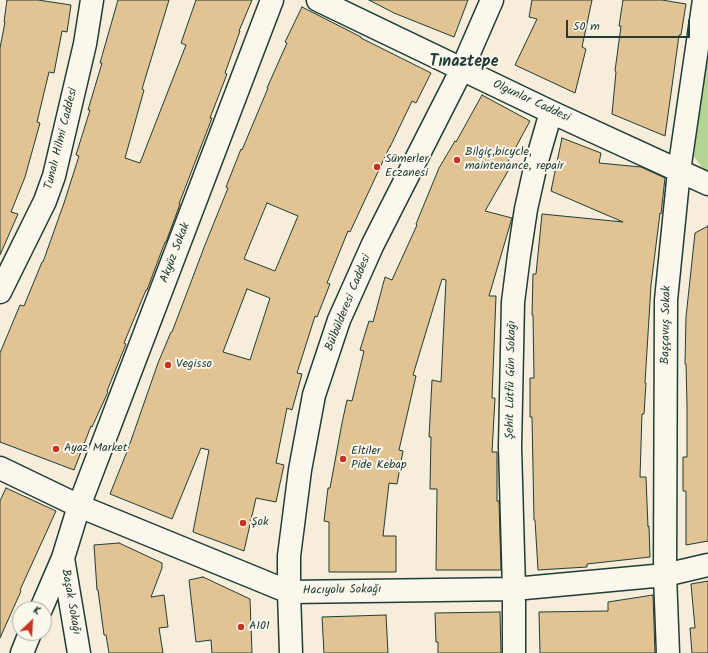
<!DOCTYPE html>
<meta charset="utf-8">
<style>
body{margin:0}
#map{position:relative;width:708px;height:653px;overflow:hidden;background:#f6edda;font-family:Kalam,sans-serif}
canvas{display:block}
.north{position:absolute;left:12px;top:601px;width:40px;height:40px;box-sizing:border-box;background:#fbf7ec;border:1px solid #a3ada2;border-radius:50%;rotate:25deg;font-size:11px;font-weight:700;line-height:16px;text-align:center;color:#1f3d34}
.north::after{content:'';display:block;margin:auto;width:14px;height:18px;background:#c8321e;clip-path:polygon(50% 0,100% 100%,50% 72%,0 100%)}
.scale{position:absolute;left:566px;top:20px;width:124px;height:18px;box-sizing:border-box;border:2px solid #1f3d34;border-top:0;padding-left:5px;font-size:12px;line-height:14px;white-space:nowrap;color:#1f3d34;-webkit-text-stroke:3px #fbf7ec;paint-order:stroke}
</style>
<div id="map">
<canvas width="708" height="653"></canvas>
<div class="north">K</div>
<div class="scale">50 m</div>
</div>
<script>
const g = document.querySelector('canvas').getContext('2d');
g.lineJoin = 'round';
function fill(path, color) {
  g.fillStyle = color;
  g.fill(path, 'evenodd');
}
function poly(rows) {
  const path = new Path2D();
  for (const r of rows) {
    path.moveTo(r[0], r[1]);
    for (let i = 2; i < r.length; i += 2) path.lineTo(r[i], r[i + 1]);
  }
  return path;
}
function trace(path, color, width, dash) {
  g.strokeStyle = color;
  g.lineWidth = width;
  g.lineCap = dash ? 'butt' : 'round';
  g.setLineDash(dash || []);
  g.stroke(path);
}
function drawText(font, color, halo, rows, align = 'center') {
  g.font = font + ' Kalam,sans-serif';
  g.lineWidth = 4;
  g.setLineDash([]);
  g.textBaseline = 'middle';
  g.strokeStyle = halo;
  g.fillStyle = color;
  for (const [text, x, y, turn = 0] of rows) {
    g.save();
    g.translate(x, y);
    g.rotate((+turn || 0) * Math.PI / 180);
    g.textAlign = isNaN(turn) ? turn : align;
    if (halo) g.strokeText(text, 0, 0);
    g.fillText(text, 0, 0);
    g.restore();
  }
}
const green = poly([
 [708,32,708,172,701,166,691,153]
]);
const building = poly([
 [7,0,38,0,71,5,67,32,62,31,54,73,49,72,37,122,40,123,25,177,11,212,18,214,0,255,0,48,5,22,4,22,7,0],
 [118,0,169,0,142,89,144,90,125,158,140,163,186,45,181,43,196,0,252,0,239,31,240,31,225,73,227,74,210,118,212,118,179,204,180,204,166,242,165,242,147,290,146,290,124,343,126,344,107,391,108,392,92,427,91,426,74,470,0,442,0,353,20,305,24,306,42,262,43,262,64,203,79,156,76,155,90,110,88,110,102,63,100,63,118,0],
 [369,0,468,0,454,37,394,13,369,0],
 [532,0,592,0,582,47,586,49,575,93,515,65,537,19,529,17,532,0],
 [623,0,662,0,686,4,681,35,679,35,673,79,665,136,612,114,616,72,615,71,621,26,619,26,623,0],
 [302,7,361,37,361,38,431,73,416,103,412,101,390,147,390,146,350,232,348,231,327,283,330,284,317,317,315,316,297,373,302,374,292,410,287,408,276,463,284,465,276,502,256,498,244,551,193,532,209,450,201,448,172,519,110,494,128,449,158,363,171,332,172,332,205,245,228,188,226,187,241,149,242,150,268,88,267,88,287,43,285,42,302,7],
 [267,203,298,216,275,271,244,259,267,203],
 [247,289,270,298,250,360,223,352,247,289],
 [482,95,530,121,504,169,508,171,485,211,512,218,489,296,496,296,492,398,495,398,492,452,497,452,497,501,499,501,501,570,436,570,437,489,430,489,431,437,429,437,432,380,441,382,446,280,442,279,413,375,416,376,399,450,403,451,397,484,389,483,383,536,396,536,396,572,329,572,329,522,324,521,328,488,330,488,342,423,347,400,352,401,364,351,360,350,369,321,373,322,385,277,392,280,417,225,416,224,439,168,455,141,456,142,482,95],
 [562,138,601,153,599,163,641,167,665,178,661,214,660,213,651,285,645,383,646,383,644,414,642,414,640,477,646,477,648,527,649,526,650,557,587,564,587,567,538,570,535,520,534,520,532,417,530,417,530,378,534,378,533,315,532,315,533,274,536,274,542,214,623,222,551,191,562,138],
 [708,226,708,541,686,545,686,491,683,491,683,457,687,457,687,406,686,364,685,364,686,317,695,233,708,226],
 [6,488,56,511,20,590,21,591,0,638,0,501,6,488],
 [119,543,162,563,162,568,151,597,164,595,168,627,159,628,163,653,109,653,106,635,104,635,98,590,97,590,94,545,119,543],
 [203,577,250,599,252,653,212,653,211,640,196,642,189,580,203,577],
 [708,581,708,653,692,653,690,628,695,628,691,584,708,581],
 [653,595,655,653,540,653,539,612,608,611,608,602,653,595],
 [500,612,501,653,438,653,438,642,436,642,435,613,500,612],
 [386,615,388,653,324,653,322,617,386,615]
]);
const minor = poly([
 [318,0,551,112,708,184],
 [0,468,79,506,289,592,514,589,665,575,708,565],
 [41,609,63,558],
 [22,653,30,633],
 [79,653,63,558,79,506,272,0],
 [514,653,514,589,510,447,513,302,519,255,526,209,536,164,551,112],
 [668,653,665,575,666,300,679,171,704,0]
]);
const major = poly([
 [0,292,45,201,54,176,85,44,92,0],
 [291,653,289,592,289,556,300,470,314,395,339,320,373,244,462,69,492,0]
]);
const markers = [
 [457,160,4,"#c8321e"],
 [377,167,4,"#c8321e"],
 [168,365,4,"#c8321e"],
 [56,449,4,"#c8321e"],
 [343,459,4,"#c8321e"],
 [243,523,4,"#c8321e"],
 [241,627,4,"#c8321e"]
];
const streetNames = [
 ["Olgunlar Caddesi",531,102,25],
 ["Tunalı Hilmi Caddesi",62,139,-76],
 ["Akyüz Sokak",176,253,-69],
 ["Bülbülderesi Caddesi",349,303,-68],
 ["Başçavuş Sokak",667,325,-89],
 ["Şehit Lütfü Gün Sokağı",512,380,-89],
 ["Hacıyolu Sokağı",342,591,-1],
 ["Başak Sokağı",70,602,80]
];
const poiNames = [
 ["Bilgiç,bicycle,",465,153],
 ["maintenance, repair",465,167],
 ["Sümerler",385,160],
 ["Eczanesi",385,174],
 ["Vegisso",176,365],
 ["Ayaz Market",64,449],
 ["Eltiler",351,452],
 ["Pide Kebap",351,466],
 ["Şok",251,523],
 ["A101",249,627]
];
const districtNames = [
 ["Tınaztepe",464,63]
];
fill(green, '#b2d691');
fill(building, '#e1c394');
trace(building, '#1f3d34', 1);
trace(minor, '#1f3d34', 25);
trace(major, '#1f3d34', 25);
trace(minor, '#fbf7ec', 22);
trace(major, '#fbf7ec', 22);
for (const [x, y, r, color] of markers) {
  const dot = new Path2D();
  dot.arc(x, y, r, 0, 2 * Math.PI);
  g.fillStyle = color;
  g.fill(dot);
  trace(dot, '#fbf7ec', 1.5);
}
drawText('12px', '#1f3d34', '#fbf7ec', streetNames);
drawText('12px', '#1f3d34', '#fbf7ec', poiNames, 'left');
drawText('bold 16px', '#1f3d34', '#fbf7ec', districtNames);
</script>
